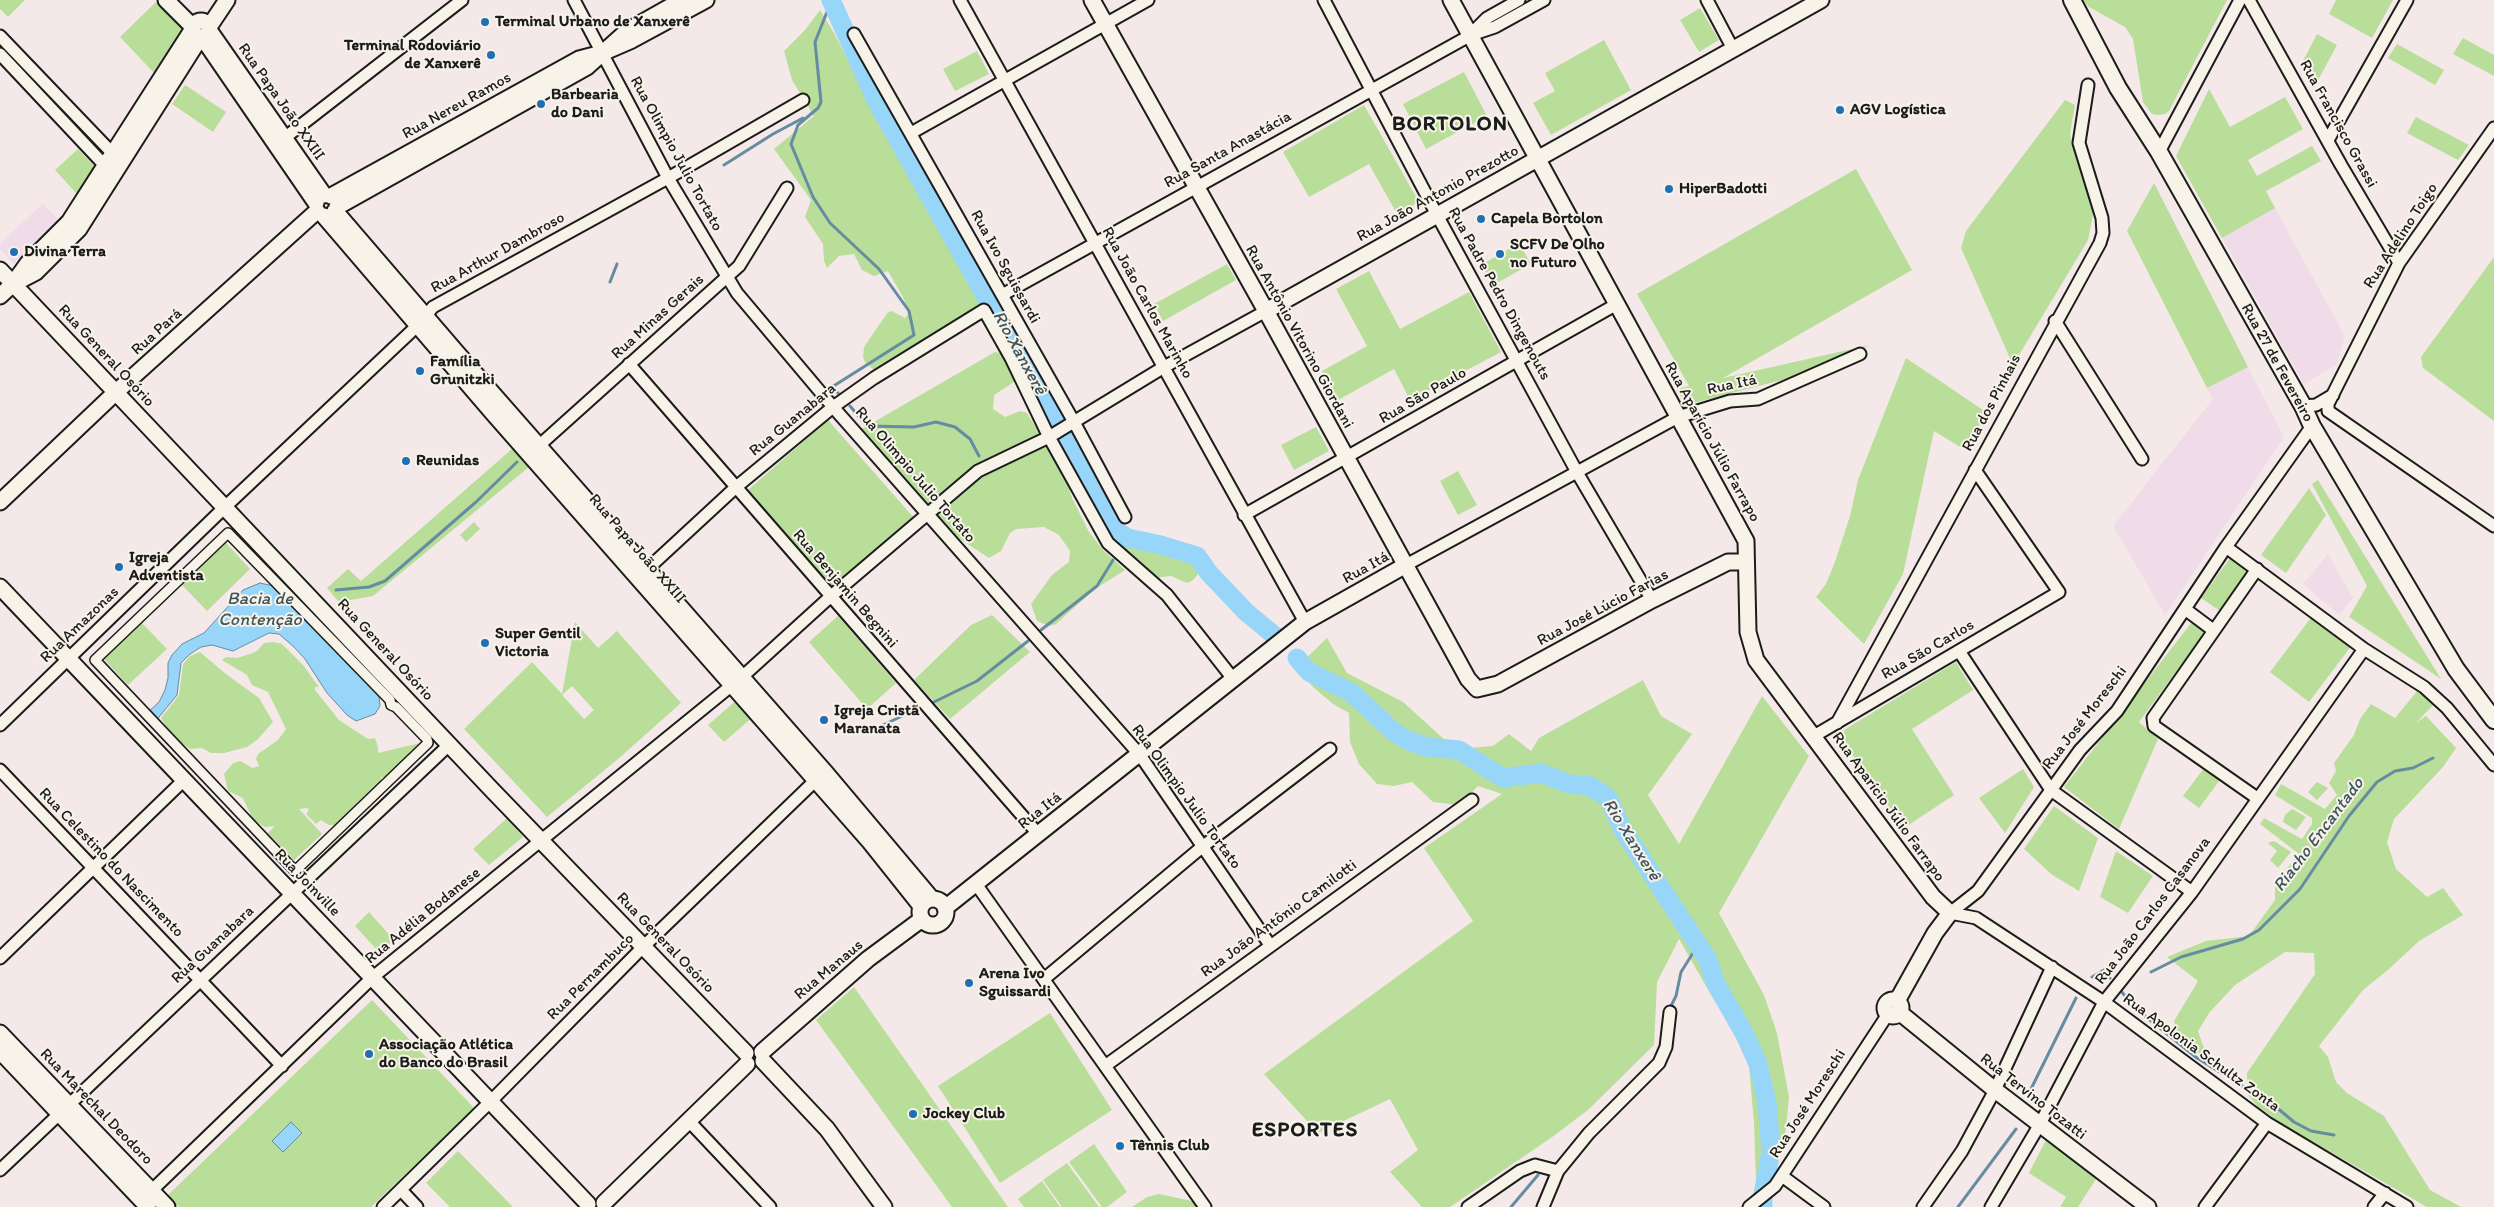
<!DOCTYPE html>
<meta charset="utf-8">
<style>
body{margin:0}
canvas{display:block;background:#f4e9e8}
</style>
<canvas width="2494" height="1207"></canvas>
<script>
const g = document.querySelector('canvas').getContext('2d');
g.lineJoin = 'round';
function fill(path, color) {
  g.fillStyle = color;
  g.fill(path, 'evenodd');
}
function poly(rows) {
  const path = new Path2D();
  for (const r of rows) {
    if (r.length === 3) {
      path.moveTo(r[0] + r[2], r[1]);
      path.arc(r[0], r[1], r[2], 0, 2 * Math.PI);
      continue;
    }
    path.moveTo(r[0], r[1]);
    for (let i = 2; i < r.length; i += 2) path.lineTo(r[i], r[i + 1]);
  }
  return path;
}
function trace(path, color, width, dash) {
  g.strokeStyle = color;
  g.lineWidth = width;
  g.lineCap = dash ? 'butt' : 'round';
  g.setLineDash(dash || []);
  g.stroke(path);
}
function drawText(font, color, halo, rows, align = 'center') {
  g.font = font + ' Itim,sans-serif';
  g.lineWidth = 4;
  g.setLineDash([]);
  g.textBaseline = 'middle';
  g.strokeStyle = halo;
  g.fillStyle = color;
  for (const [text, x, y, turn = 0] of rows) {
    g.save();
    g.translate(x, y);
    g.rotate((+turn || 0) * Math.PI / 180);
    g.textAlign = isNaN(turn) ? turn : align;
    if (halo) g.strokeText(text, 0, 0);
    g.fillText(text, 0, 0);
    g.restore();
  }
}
const built = poly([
 [43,203,59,221,14,264,0,249,0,244],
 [2275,208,2345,336,2337,364,2304,384,2222,238],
 [2248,367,2284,437,2165,615,2113,526,2213,399,2207,388],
 [2328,554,2353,598,2339,615,2303,584]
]);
const green = poly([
 [0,0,25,0,8,17,0,9],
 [2083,0,2227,0,2169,111,2165,114,2157,115,2152,114,2143,102,2133,39,2125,27,2089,7],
 [2336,0,2393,0,2372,38,2329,14],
 [157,1,184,27,155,74,120,37],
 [1700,8,1719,40,1699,52,1680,20],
 [820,10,834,33,894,149,951,248,967,269,984,301,953,324,878,369,873,369,865,362,863,357,864,347,888,312,892,311,905,318,908,314,904,299,888,271,874,276,862,270,854,254,839,256,827,268,824,261,823,244,805,217,811,200,774,149,814,116,792,80,784,51,805,30],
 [2317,34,2337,45,2315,86,2302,63],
 [2463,38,2494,55,2494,76,2453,54],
 [1604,40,1631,90,1551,135,1533,103,1555,91,1545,73],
 [2397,44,2444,70,2435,85,2388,58],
 [977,51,989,74,955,91,943,69],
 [1464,72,1487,116,1426,149,1403,104],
 [185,85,226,112,213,132,172,104],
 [2209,89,2230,127,2285,97,2303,129,2248,160,2257,176,2312,146,2321,161,2266,191,2275,208,2222,238,2176,156],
 [2065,100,2075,105,2070,134,2077,161,2090,192,2093,215,2088,240,2013,365,1961,248,1966,231],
 [1364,105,1419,202,1397,214,1369,164,1309,197,1283,152],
 [2416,117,2469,145,2458,160,2407,133],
 [78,149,95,167,77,194,55,170],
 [1856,169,1912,270,1723,378,1870,345,1805,374,1686,405,1677,389,1689,386,1637,294],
 [2154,183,2248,367,2207,388,2127,231],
 [1519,243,1531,264,1493,285,1481,265],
 [2494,257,2494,421,2423,368,2421,357],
 [1227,264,1236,280,1163,321,1154,304],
 [1369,271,1400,329,1469,292,1501,352,1410,400,1394,369,1338,400,1322,371,1367,346,1336,289],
 [995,352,1003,354,1017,380,994,395,993,409,1005,417,1020,411,1027,413,1065,476,1072,498,1089,532,1103,550,1125,570,1095,589,1056,624,1049,626,1037,621,1031,604,1052,575,1069,562,1070,551,1059,535,1044,527,1016,529,1010,533,1001,551,989,558,960,539,936,517,860,430],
 [1906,358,1986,412,1967,451,1934,431,1903,574,1864,644,1816,597,1826,584,1835,562,1850,516,1858,480],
 [828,420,914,518,831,587,748,490],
 [1316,427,1329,451,1294,470,1281,445],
 [513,448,529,467,373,596,339,602,327,588,348,569,361,581],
 [1458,471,1477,505,1458,515,1440,481],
 [2318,480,2441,679,2349,617,2367,586,2312,484],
 [2309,488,2326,515,2286,573,2261,555],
 [474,522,480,529,466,542,460,535],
 [1112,541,1126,546,1155,549,1184,555,1196,563,1200,572,1192,581,1187,583,1171,576,1155,578],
 [226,543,250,569,207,611,182,585],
 [2233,554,2252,568,2220,611,2201,598],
 [992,615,1030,652,950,719,914,680,971,625],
 [2313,615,2352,645,2309,702,2270,672],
 [838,616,896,683,867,709,809,642],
 [575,622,598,648,617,631,681,703,618,759,547,817,464,729,532,662,562,694],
 [572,686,594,710,584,719,562,695],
 [2192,622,2205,632,2139,722,2158,739,2119,829,2064,787],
 [142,623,167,649,128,685,104,659],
 [1327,638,1347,673,1403,702,1445,740,1469,748,1493,746,1509,734,1531,751,1539,738,1643,680,1661,716,1692,734,1648,795,1679,844,1762,696,1809,756,1719,913,1764,995,1777,1033,1789,1097,1784,1148,1756,1181,1754,1123,1749,1066,1738,1036,1714,1000,1679,939,1657,982,1654,1045,1589,1109,1555,1135,1450,1207,1422,1207,1390,1172,1418,1150,1390,1099,1318,1133,1264,1074,1473,921,1424,848,1502,794,1478,786,1459,805,1433,802,1412,782,1394,786,1377,784,1359,764,1350,742,1349,713,1333,704,1313,687,1296,668],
 [274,642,282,644,303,665,319,687,315,687,315,690,339,720,368,739,375,738,378,747,378,753,424,742,387,777,381,777,380,785,336,825,329,825,321,820,316,824,306,814,309,810,307,808,299,809,322,834,294,860,268,833,275,826,265,827,253,820,243,798,228,791,224,774,233,763,240,761,253,768,259,766,256,759,258,754,278,740,286,729,268,692,252,685,247,675,222,660,226,657,237,658,250,654,257,651,264,643],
 [200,652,226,674,259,698,273,722,257,740,247,747,224,753,211,753,202,748,190,749,172,736,161,718,179,695,183,664,190,656],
 [1956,662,1973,690,1912,729,1954,795,1904,828,1842,740,1844,730],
 [2419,689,2434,704,2416,723,2426,716,2456,748,2443,767,2394,819,2387,842,2396,869,2427,897,2443,888,2463,915,2419,941,2389,969,2363,990,2319,1046,2328,1057,2336,1082,2347,1093,2384,1116,2430,1190,2461,1207,2427,1207,2287,1127,2258,1107,2248,1095,2247,1073,2315,974,2314,953,2285,952,2235,985,2209,1013,2198,1031,2206,1054,2193,1053,2179,1045,2174,1021,2198,981,2167,957,2206,941,2249,936,2275,900,2275,883,2299,854,2260,824,2264,818,2302,839,2312,824,2312,818,2275,795,2281,784,2325,809,2337,795,2329,783,2336,771,2334,763,2354,735,2360,719,2371,704,2395,718],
 [739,698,754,716,724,742,708,725],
 [2204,768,2220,780,2199,808,2183,796],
 [2023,769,2034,787,2005,833,1979,798],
 [2317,782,2328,788,2317,800,2308,792],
 [2054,806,2098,838,2079,891,2051,874,2024,849],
 [2292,809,2306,817,2296,830,2283,822,2285,815],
 [507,818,523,837,489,865,473,849],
 [2274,841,2291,852,2278,868,2270,860,2277,851,2268,843],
 [2116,851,2153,876,2128,913,2100,897],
 [369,912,394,940,379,952,355,926],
 [854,987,1008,1207,952,1207,816,1020],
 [372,1000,474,1108,371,1207,179,1207,168,1195],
 [1050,1013,1112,1110,1000,1183,938,1086],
 [2046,1140,2098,1176,2078,1207,2060,1207,2066,1197,2029,1173],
 [1094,1144,1127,1192,1107,1207,1102,1207,1069,1162],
 [458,1151,513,1207,450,1207,426,1183],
 [1067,1163,1099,1207,1062,1207,1043,1180],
 [1042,1181,1060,1207,1024,1207,1018,1199],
 [1159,1194,1192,1201,1200,1207,1132,1207,1147,1197]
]);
const water = poly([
 [260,583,278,587,379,696,380,706,375,714,356,721,347,715,327,693,305,659,294,647,279,634,269,633,233,651,212,645,201,647,190,654,181,663,177,695,155,722,147,713,159,702,165,690,168,678,168,663,172,655,182,644,204,633,243,590,260,583],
 [291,1122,302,1133,283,1152,272,1141,291,1122]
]);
const stream = poly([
 [831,2,815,42,821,102,818,108,798,125,791,144,813,197,830,223,879,269,909,311,914,335,832,387,838,393],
 [724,165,773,134,803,118],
 [610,282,617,264],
 [850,406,867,426,914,427,936,422,955,427,970,439,979,456],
 [1123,546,1128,538],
 [336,590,369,587,385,581,476,502,517,462],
 [1041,630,1097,586,1113,560],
 [934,702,977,681,1028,641],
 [881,726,917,709],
 [2104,970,2110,978],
 [2151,972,2181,957,2243,939,2259,930,2300,889,2349,816,2377,782,2395,771,2413,768,2433,758],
 [2092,977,2104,970,2114,970],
 [2121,991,2135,1008,2197,1058,2276,1107,2294,1122,2311,1131,2334,1135],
 [1669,1010,1676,996,1681,972,1698,945],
 [2029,1093,2076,998],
 [1511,1207,1538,1175],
 [1958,1207,2016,1129]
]);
const river = poly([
 [831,0,876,100,1095,492,1105,504,1116,531,1128,538,1161,545,1197,556,1209,573,1246,612,1275,636],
 [1297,658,1309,672,1352,693,1394,732,1405,739,1426,747,1459,750,1503,778,1541,773,1569,784,1590,786,1608,798,1623,830,1708,960,1715,982,1745,1035,1758,1064,1767,1103,1771,1151,1763,1194,1763,1207]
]);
const pedestrian = poly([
 [228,533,390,700,391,705,396,707,427,739,428,743,295,871,95,660,228,533]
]);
const minor = poly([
 [574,0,668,178,737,293,833,407,1140,755,1270,945],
 [960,0,1305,622],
 [1324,0,1437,215,1578,474,1652,600],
 [1707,0,1733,49],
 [2249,0,2341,165,2399,263],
 [1472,33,1487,18,1519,0],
 [854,34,1074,422,1125,517],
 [0,36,117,158],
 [0,54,110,171],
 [2494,128,2399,263,2328,404,2328,411,2494,526],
 [911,133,1148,0],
 [2328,140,2407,0],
 [278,143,462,0],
 [2159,152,2240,0],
 [1002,295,1471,35,1495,27,1544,0],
 [2055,321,2142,459],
 [629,364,1039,835],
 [2303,406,2316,405,2333,395],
 [533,451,739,266,787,188],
 [1244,515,1617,304],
 [2226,547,2364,649,2424,687,2447,708,2494,765],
 [1406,565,1678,417,1730,401,1758,399,1860,354],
 [2257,569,2153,718,2154,726,2257,798],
 [642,574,735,488,833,407,874,378,984,310,1011,358,1049,437,1108,543,1167,595,1234,680],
 [2185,609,2213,630],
 [1959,651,2051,790,2192,892],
 [1837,723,2100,243,2103,233,2102,218,2079,143,2088,85],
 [0,725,226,506,417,326,433,307,668,178,803,100],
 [1814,736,2059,592,1975,470],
 [0,770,282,1066],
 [976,884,1205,1207],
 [1950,913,1978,891,2080,750,2117,711,2226,547,2312,426],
 [1950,913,1976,918,2104,1002,2267,1123,2407,1207],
 [0,958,184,780],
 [1044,979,1202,847,1330,749],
 [1105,1066,1472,800],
 [688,1120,770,1207],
 [0,1170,450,744],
 [1782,1176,1824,1207],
 [401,1190,417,1207],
 [147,1195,373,977,742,677,830,597,978,471,1049,437,1164,367,1266,311],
 [383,1207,491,1101,644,946,820,776],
 [1468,1207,1520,1171,1535,1165,1558,1171],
 [1543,1207,1558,1171,1589,1133,1659,1063,1666,1047,1670,1012],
 [1749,1207,1775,1186,1888,1014],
 [1923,1207,1962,1151,1995,1090,2052,967],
 [1991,1207,2040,1124,2104,1002,2192,892,2364,649],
 [2205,1207,2267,1123],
 [2374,1207,2385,1193]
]);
const tertiary = poly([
 [166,0,193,27],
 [1092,0,1266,311,1468,679,1477,689,1498,684,1652,600,1728,562,1746,562],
 [1451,0,1746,541,1748,632,1756,660,1933,897,1950,913,1935,933,1897,1001],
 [201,29,8],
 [209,27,227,0],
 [209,30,324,195],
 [202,37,316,203],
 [331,196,579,59,602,53,632,40,706,0],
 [337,207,587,67,627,31,682,0],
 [335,211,457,353,825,772,932,899],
 [324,216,492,412,870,842,921,906],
 [0,270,493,791,746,1053],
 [15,281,28,263,69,222,192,30],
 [0,296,13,284,36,272,79,229,200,38],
 [1266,311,1821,0],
 [0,502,116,392,317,211],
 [0,587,588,1204],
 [933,912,13],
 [945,908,1305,622,1406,565],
 [1893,1008,8],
 [1899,1012,1995,1090,2148,1207],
 [0,1033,167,1207],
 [0,1051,148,1207],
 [762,1052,868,959,922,919],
 [763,1061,827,1129,884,1207],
 [604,1203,747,1064]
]);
const secondary = poly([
 [2072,0,2118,88,2159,152,2303,406,2312,426,2456,669,2494,720]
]);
const markers = [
 [485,22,5,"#1f6fb2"],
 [491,55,5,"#1f6fb2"],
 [541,104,5,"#1f6fb2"],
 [1840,110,5,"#1f6fb2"],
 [1669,189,5,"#1f6fb2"],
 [1481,219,5,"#1f6fb2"],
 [14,252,5,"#1f6fb2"],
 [1500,254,5,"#1f6fb2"],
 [420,371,5,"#1f6fb2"],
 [406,461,5,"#1f6fb2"],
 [119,567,5,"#1f6fb2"],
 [485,643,5,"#1f6fb2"],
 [824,720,5,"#1f6fb2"],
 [969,983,5,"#1f6fb2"],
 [369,1054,5,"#1f6fb2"],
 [913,1114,5,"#1f6fb2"],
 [1120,1146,5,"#1f6fb2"]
];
const poiNames = [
 ["Terminal Urbano de Xanxerê",495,22],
 ["Terminal Rodoviário",481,46,"right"],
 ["de Xanxerê",481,64,"right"],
 ["Barbearia",551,95],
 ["do Dani",551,113],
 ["AGV Logística",1850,110],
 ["HiperBadotti",1679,189],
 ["Capela Bortolon",1491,219],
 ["SCFV De Olho",1510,245],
 ["no Futuro",1510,263],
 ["Divina Terra",24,252],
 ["Família",430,362],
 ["Grunitzki",430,380],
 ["Reunidas",416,461],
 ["Igreja",129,558],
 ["Adventista",129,576],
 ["Super Gentil",495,634],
 ["Victoria",495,652],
 ["Igreja Cristã",834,711],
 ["Maranata",834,729],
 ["Arena Ivo",979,974],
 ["Sguissardi",979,992],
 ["Associação Atlética",379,1045],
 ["do Banco do Brasil",379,1063],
 ["Jockey Club",923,1114],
 ["Tênnis Club",1130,1146]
];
const streetNames = [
 ["Rua Papa João XXIII",281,102,55],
 ["Rua Nereu Ramos",457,106,-29],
 ["Rua Francisco Grassi",2338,124,61],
 ["Rua Santa Anastácia",1228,150,-29],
 ["Rua Olimpio Julio Tortato",676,154,61],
 ["Rua João Antonio Prezotto",1438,194,-29],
 ["Rua Adelino Toigo",2401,236,-57],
 ["Rua Arthur Dambroso",498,253,-29],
 ["Rua Ivo Sguissardi",1005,267,61],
 ["Rua Padre Pedro Dingenouts",1499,294,61],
 ["Rua João Carlos Marinho",1147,303,61],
 ["Rua Minas Gerais",658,317,-42],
 ["Rua Pará",157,332,-42],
 ["Rua Antônio Vitorino Giordani",1299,337,61],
 ["Rua General Osório",106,356,47],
 ["Rua 27 de Fevereiro",2277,363,61],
 ["Rua Itá",1732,385,-12],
 ["Rua São Paulo",1423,396,-30],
 ["Rua dos Pinhais",1992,403,-62],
 ["Rua Guanabara",793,420,-39],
 ["Rua Aparício Júlio Farrapo",1712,442,61],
 ["Rua Olimpio Julio Tortato",915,475,49],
 ["Rua Papa João XXIII",637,549,49],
 ["Rua Itá",1366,568,-29],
 ["Rua Benjamin Begnini",845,589,49],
 ["Rua José Lúcio Farias",1603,608,-28],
 ["Rua Amazonas",80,625,-44],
 ["Rua General Osório",385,650,47],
 ["Rua São Carlos",1928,650,-30],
 ["Rua José Moreschi",2085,718,-52],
 ["Rua Olimpio Julio Tortato",1186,797,54],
 ["Rua Aparício Júlio Farrapo",1888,807,54],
 ["Rua Itá",1040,811,-38],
 ["Rua Celestino do Nascimento",111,863,46],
 ["Rua Joinville",307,883,46],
 ["Rua João Carlos Casanova",2153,911,-53],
 ["Rua Adélia Bodanese",423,916,-39],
 ["Rua João Antônio Camilotti",1279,919,-36],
 ["Rua General Osório",665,943,46],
 ["Rua Guanabara",213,945,-43],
 ["Rua Manaus",829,970,-40],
 ["Rua Pernambuco",591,977,-45],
 ["Rua Apolonia Schultz Zonta",2201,1053,36],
 ["Rua Tervino Tozatti",2033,1097,38],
 ["Rua José Moreschi",1808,1104,-57],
 ["Rua Marechal Deodoro",96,1107,46]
];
const waterNames = [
 ["Rio Xanxerê",1019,353,61],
 ["Bacia de",260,599],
 ["Contenção",260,620],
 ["Riacho Encantado",2319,835,-53],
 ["Rio Xanxerê",1631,840,58]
];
const districtNames = [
 ["BORTOLON",1450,125],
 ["ESPORTES",1305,1131]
];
fill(built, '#f0dce8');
fill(green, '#b9de99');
fill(water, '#98d6f9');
trace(water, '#668ca1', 1);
trace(stream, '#668ca1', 3);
trace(river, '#98d6f9', 19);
trace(pedestrian, '#1c1c1c', 12);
trace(minor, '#1c1c1c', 15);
trace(tertiary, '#1c1c1c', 19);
trace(secondary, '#1c1c1c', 20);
trace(pedestrian, '#f7f3e8', 9);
trace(minor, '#f7f3e8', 11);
trace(tertiary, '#f7f3e8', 15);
trace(secondary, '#f7f3e8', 16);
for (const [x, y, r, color] of markers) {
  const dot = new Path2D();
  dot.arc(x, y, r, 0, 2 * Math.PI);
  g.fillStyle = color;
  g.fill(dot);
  trace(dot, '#f7f3e8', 2);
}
drawText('bold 16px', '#1c1c1c', '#f7f3e8', poiNames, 'left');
drawText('16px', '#1c1c1c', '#f7f3e8', streetNames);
drawText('italic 18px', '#41545e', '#f7f3e8', waterNames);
g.letterSpacing = '1px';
drawText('bold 21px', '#1c1c1c', '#f7f3e8', districtNames);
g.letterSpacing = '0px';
</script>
